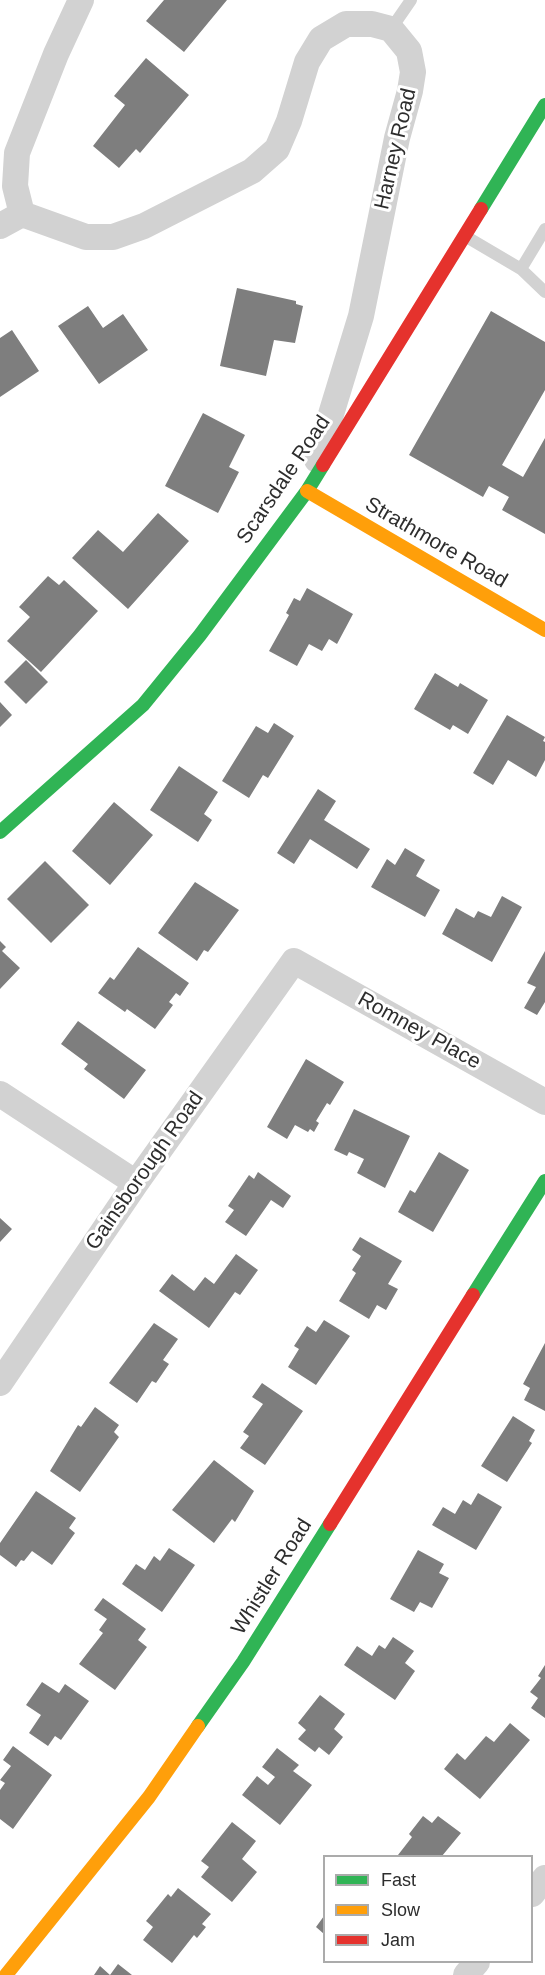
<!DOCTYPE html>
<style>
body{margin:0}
#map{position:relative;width:545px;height:1975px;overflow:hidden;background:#fff;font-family:Helvetica,sans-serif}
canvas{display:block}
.legend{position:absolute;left:323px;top:1855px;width:210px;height:108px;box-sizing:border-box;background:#fff;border:2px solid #ababab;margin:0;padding:8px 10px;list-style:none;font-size:18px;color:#2d2d2d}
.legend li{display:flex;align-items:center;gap:12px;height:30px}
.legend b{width:30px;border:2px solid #ababab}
</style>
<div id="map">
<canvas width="545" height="1975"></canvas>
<ul class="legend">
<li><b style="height:8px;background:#30b455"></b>Fast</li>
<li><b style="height:8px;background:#ff9f0a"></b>Slow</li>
<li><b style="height:8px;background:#e5322d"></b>Jam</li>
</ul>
</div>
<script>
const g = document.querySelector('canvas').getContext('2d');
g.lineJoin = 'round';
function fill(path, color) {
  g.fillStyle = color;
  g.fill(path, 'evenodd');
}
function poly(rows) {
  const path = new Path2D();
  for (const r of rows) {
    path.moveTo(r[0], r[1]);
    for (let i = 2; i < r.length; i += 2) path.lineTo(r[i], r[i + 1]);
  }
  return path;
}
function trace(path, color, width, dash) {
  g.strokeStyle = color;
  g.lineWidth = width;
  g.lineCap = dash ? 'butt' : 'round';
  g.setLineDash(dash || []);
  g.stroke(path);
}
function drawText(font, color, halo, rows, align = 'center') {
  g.font = font + ' Helvetica,sans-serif';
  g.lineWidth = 6;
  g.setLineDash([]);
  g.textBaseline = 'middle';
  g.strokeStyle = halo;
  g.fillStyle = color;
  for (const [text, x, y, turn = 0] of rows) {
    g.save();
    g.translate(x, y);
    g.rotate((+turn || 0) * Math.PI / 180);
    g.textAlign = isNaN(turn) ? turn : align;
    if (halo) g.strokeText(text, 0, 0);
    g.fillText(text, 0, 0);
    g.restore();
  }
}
const building = poly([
 [164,0,227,0,184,52,146,21],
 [146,58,189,95,140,153,136,149,119,168,93,146,125,105,114,96],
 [237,288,296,301,296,304,303,306,295,343,274,340,266,376,220,366],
 [88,306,103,328,123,314,148,350,99,384,58,326],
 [491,311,545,342,545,390,502,465,523,477,545,438,545,534,502,510,509,497,489,486,483,497,409,455],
 [12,330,39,371,0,397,0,338],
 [203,413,245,435,229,467,239,472,218,513,165,486],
 [158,513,189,541,128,609,72,558,98,530,123,552],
 [48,576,59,585,64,580,98,611,41,672,7,641,30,617,19,607],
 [307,588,353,614,337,644,329,639,322,651,309,644,297,666,269,651,289,615,286,613,294,598,300,601],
 [26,660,48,682,26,704,4,682],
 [435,673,458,687,460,683,488,700,468,734,453,725,450,730,414,709],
 [0,702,12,715,0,727],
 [507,715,545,737,543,741,545,742,545,760,536,777,508,760,493,785,473,773],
 [274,723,294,736,268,778,263,775,249,798,222,781,256,726,268,733],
 [179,766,218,792,204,814,212,820,198,842,150,810],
 [318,789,336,801,324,820,370,849,357,869,310,839,294,864,277,853],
 [114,802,153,835,110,885,72,851],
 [405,848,425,860,416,876,440,890,425,917,371,887,387,859,395,865],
 [45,861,89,905,51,943,7,899],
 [195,882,239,910,208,952,204,950,197,961,158,933],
 [502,896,522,907,492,962,442,934,456,908,474,918,478,911,491,917],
 [0,941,6,947,2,951,20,968,0,989],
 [138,947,189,983,180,996,176,993,169,1002,173,1005,155,1029,127,1009,125,1012,98,993,110,977,114,980],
 [545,951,545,1002,537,1015,524,1008,536,987,527,983],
 [78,1021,146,1070,124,1099,84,1069,88,1064,61,1044],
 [306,1059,344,1082,330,1105,327,1103,316,1121,319,1123,314,1132,310,1129,308,1132,295,1125,287,1139,267,1127],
 [354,1109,410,1136,385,1188,357,1173,364,1159,349,1152,347,1156,334,1150],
 [439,1152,469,1170,433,1232,398,1212,410,1190,415,1193],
 [258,1172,291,1196,283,1208,271,1200,246,1236,225,1222,234,1210,228,1206,249,1175,254,1179],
 [0,1218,12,1229,0,1242],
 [360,1237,402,1261,388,1284,398,1289,386,1310,377,1305,369,1319,339,1301,356,1273,352,1270,361,1256,352,1250],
 [236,1254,258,1270,240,1295,235,1292,209,1328,159,1291,172,1274,194,1291,205,1277,214,1284],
 [324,1320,350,1336,316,1385,288,1367,299,1349,294,1346,307,1326,316,1332],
 [154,1323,178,1339,163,1360,169,1364,156,1383,152,1381,137,1403,109,1383],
 [545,1343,545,1411,524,1400,530,1388,523,1384],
 [262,1383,303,1411,265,1465,240,1448,249,1436,243,1432,263,1404,252,1397],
 [95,1407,119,1425,114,1432,119,1437,80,1492,50,1471,78,1425,81,1427],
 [513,1416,535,1430,529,1441,532,1443,507,1482,481,1466],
 [214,1460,254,1491,235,1522,232,1519,214,1543,172,1510],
 [36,1491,76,1518,69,1528,75,1533,52,1565,32,1551,24,1561,21,1560,16,1567,0,1555,0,1543],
 [478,1493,502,1507,476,1550,432,1525,443,1507,455,1514,463,1500,471,1505],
 [169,1548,195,1565,162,1612,122,1584,136,1564,145,1570,154,1556,160,1561],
 [418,1550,444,1564,439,1573,449,1578,432,1608,420,1602,414,1612,390,1599],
 [103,1598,146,1629,138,1640,147,1647,115,1690,79,1664,103,1633,99,1630,107,1619,94,1610],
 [393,1637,414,1651,405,1663,415,1671,395,1700,344,1665,357,1646,372,1656,379,1645,385,1649],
 [545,1665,545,1718,531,1708,538,1698,530,1692,541,1678,538,1676],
 [42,1682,59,1693,65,1684,89,1701,61,1740,55,1736,48,1746,29,1733,41,1715,26,1705],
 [320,1695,345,1714,334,1729,343,1737,329,1755,319,1747,315,1752,298,1739,306,1730,298,1723],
 [510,1723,530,1740,480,1799,444,1769,457,1753,465,1760,486,1736,494,1742],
 [13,1746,52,1775,13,1829,0,1819,0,1790,5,1783,0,1780,11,1766,3,1760],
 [277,1748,299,1765,293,1771,312,1785,280,1825,242,1795,257,1776,268,1785,275,1777,262,1767],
 [423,1816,432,1823,438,1816,461,1833,442,1856,400,1856,398,1855,412,1837,409,1834],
 [232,1822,256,1841,242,1859,257,1872,232,1902,201,1877,209,1867,201,1861],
 [178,1888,211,1914,202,1924,206,1927,197,1938,194,1935,172,1963,143,1940,153,1927,146,1921,168,1894,171,1897],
 [324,1916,324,1934,316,1927],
 [118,1964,132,1975,94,1975,100,1966,110,1975]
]);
const lane = poly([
 [391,29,411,0],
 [465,236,521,269,545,292],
 [521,269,545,229]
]);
const street = poly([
 [22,214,86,237,113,237,144,226,252,171,277,149,289,121,307,62,321,39,346,24,372,24,391,29,409,51,413,72,410,91,397,138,361,316,317,460],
 [22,214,15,186,17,153,56,54,81,0],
 [0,226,22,214],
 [0,1094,136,1183],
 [0,1383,136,1183,294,961,545,1102],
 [532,1894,545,1878],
 [466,1975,477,1962]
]);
const fast = poly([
 [481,209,545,105],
 [0,832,143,705,200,635,307,491,323,465],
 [473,1295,545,1181],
 [198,1726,243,1662,330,1524]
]);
const slow = poly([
 [307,491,545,630],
 [6,1975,149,1797,198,1726]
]);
const jam = poly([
 [323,465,481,209],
 [330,1524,473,1295]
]);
const streetNames = [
 ["Harney Road",396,149,-77],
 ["Scarsdale Road",284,480,-56],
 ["Strathmore Road",436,543,30],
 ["Romney Place",419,1031,29],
 ["Gainsborough Road",145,1171,-55],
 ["Whistler Road",272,1577,-58]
];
fill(building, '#7e7e7e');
trace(lane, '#d2d2d2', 12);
trace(street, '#d2d2d2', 26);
trace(fast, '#30b455', 14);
trace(slow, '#ff9f0a', 14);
trace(jam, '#e5322d', 14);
drawText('21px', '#2d2d2d', '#fff', streetNames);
</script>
